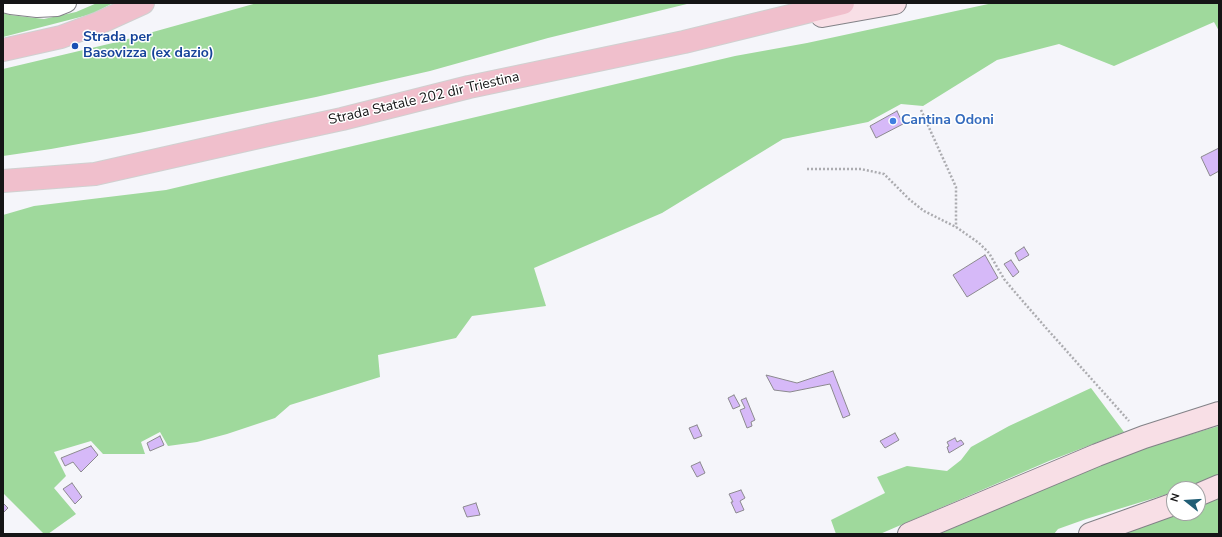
<!DOCTYPE html>
<style>
body{margin:0}
#map{position:relative;width:1222px;height:537px;overflow:hidden;background:#f5f5fa;font-family:"Nunito Sans",sans-serif}
canvas{display:block}
.frame{position:absolute;inset:0;border:4px solid #151516;pointer-events:none}
.north{position:absolute;left:1166px;top:481px;width:40px;height:40px;box-sizing:border-box;background:#fff;border:1px solid #a1a1a2;border-radius:50%;rotate:287deg;font-size:11px;font-weight:700;line-height:16px;text-align:center;color:#151516}
.north::after{content:'';display:block;margin:auto;width:14px;height:18px;background:#215e75;clip-path:polygon(50% 0,100% 100%,50% 72%,0 100%)}
</style>
<div id="map">
<canvas width="1222" height="537"></canvas>
<div class="frame"></div>
<div class="north">N</div>
</div>
<script>
const g = document.querySelector('canvas').getContext('2d');
g.lineJoin = 'round';
function fill(path, color) {
  g.fillStyle = color;
  g.fill(path, 'evenodd');
}
function poly(rows) {
  const path = new Path2D();
  for (const r of rows) {
    path.moveTo(r[0], r[1]);
    for (let i = 2; i < r.length; i += 2) path.lineTo(r[i], r[i + 1]);
  }
  return path;
}
function trace(path, color, width, dash) {
  g.strokeStyle = color;
  g.lineWidth = width;
  g.lineCap = dash ? 'butt' : 'round';
  g.setLineDash(dash || []);
  g.stroke(path);
}
function drawText(font, color, halo, rows, align = 'center') {
  g.font = font + ' "Nunito Sans",sans-serif';
  g.lineWidth = 3;
  g.setLineDash([]);
  g.textBaseline = 'middle';
  g.strokeStyle = halo;
  g.fillStyle = color;
  for (const [text, x, y, turn = 0] of rows) {
    g.save();
    g.translate(x, y);
    g.rotate((+turn || 0) * Math.PI / 180);
    g.textAlign = isNaN(turn) ? turn : align;
    if (halo) g.strokeText(text, 0, 0);
    g.fillText(text, 0, 0);
    g.restore();
  }
}
const green = poly([
 [97,3,113,3,92,14,3,37,3,13,10,15,44,19,76,12],
 [257,3,691,3,548,38,430,71,316,97,139,133,51,149,3,156,3,69,117,42],
 [993,3,1219,3,1219,31,1214,22,1114,66,1059,44,997,60,923,106,901,104,868,122,783,139,662,213,534,268,546,306,472,316,456,338,378,355,380,377,290,405,275,418,227,434,197,442,168,446,160,432,141,442,145,454,103,454,91,441,54,452,66,476,54,488,76,514,48,534,44,534,3,493,3,215,34,206,166,190,735,56,807,43],
 [1091,388,1124,432,1049,461,880,534,836,534,831,520,885,493,877,477,907,466,947,471,961,460,971,447,1009,426],
 [1219,426,1219,476,1208,481,1182,489,1174,489,1174,492,1086,519,1058,529,1054,534,939,534,1130,452],
 [1219,495,1219,534,1112,534,1174,513,1198,513,1198,503]
]);
const building = poly([
 [897,111,903,124,876,138,870,126,897,111],
 [1219,148,1219,171,1210,176,1201,157,1219,148],
 [1024,247,1029,255,1019,261,1015,253,1024,247],
 [985,255,998,278,967,297,953,275,985,255],
 [1011,260,1019,272,1013,277,1004,264,1011,260],
 [833,371,850,415,843,418,830,384,790,392,774,390,766,375,797,383,833,371],
 [734,395,740,406,733,409,728,398,734,395],
 [746,398,755,420,751,422,752,426,747,428,740,410,745,408,741,400,746,398],
 [697,425,702,436,694,439,689,428,697,425],
 [895,433,899,440,885,448,880,441,895,433],
 [160,436,164,445,150,451,147,443,160,436],
 [955,438,957,442,961,440,964,444,949,453,947,447,949,446,947,442,955,438],
 [91,446,98,455,81,472,73,462,65,466,61,458,91,446],
 [700,462,705,473,697,477,691,466,700,462],
 [72,483,82,497,75,504,63,489,72,483],
 [741,490,745,498,740,501,744,510,736,513,731,502,733,502,729,494,741,490],
 [3,503,8,508,3,513,3,503],
 [476,503,480,515,467,517,463,507,476,503]
]);
const path = poly([
 [921,110,956,187,956,227],
 [807,169,861,169,884,174,910,200,924,211,956,227,979,243,989,253,1004,279,1014,291,1047,329,1129,421]
]);
const street = poly([
 [3,3,11,5,37,8,57,7,67,3]
]);
const secondary = poly([
 [822,16,895,3],
 [1198,495,1219,486],
 [909,534,1097,455,1144,437,1219,413],
 [1090,534,1174,504]
]);
const primary = poly([
 [3,50,61,37,99,23,143,3],
 [3,181,95,174,268,135,342,119,469,87,684,42,843,3]
]);
const markers = [
 [75,46,4,"#1a4fb4"],
 [893,121,4,"#3f7fe0"]
];
const transitNames = [
 ["Strada per",83,38],
 ["Basovizza (ex dazio)",83,54]
];
const streetNames = [
 ["Strada Statale 202 dir Triestina",424,99,-13]
];
const shopNames = [
 ["Cantina Odoni",901,121]
];
fill(green, '#9fd99c');
fill(building, '#d6b9f8');
trace(building, '#8b898e', 1);
trace(street, '#828287', 20);
trace(secondary, '#828287', 24);
trace(primary, '#d0d0d0', 24);
trace(path, '#acacb0', 2.5, [2, 2]);
trace(street, '#fff', 18);
trace(secondary, '#f8dfe6', 22);
trace(primary, '#f0bfcc', 22);
for (const [x, y, r, color] of markers) {
  const dot = new Path2D();
  dot.arc(x, y, r, 0, 2 * Math.PI);
  g.fillStyle = color;
  g.fill(dot);
  trace(dot, '#fff', 1.5);
}
drawText('bold 14px', '#164399', '#fff', transitNames, 'left');
drawText('14px', '#151516', '#fff', streetNames);
drawText('bold 14px', '#366cbe', '#fff', shopNames, 'left');
</script>
